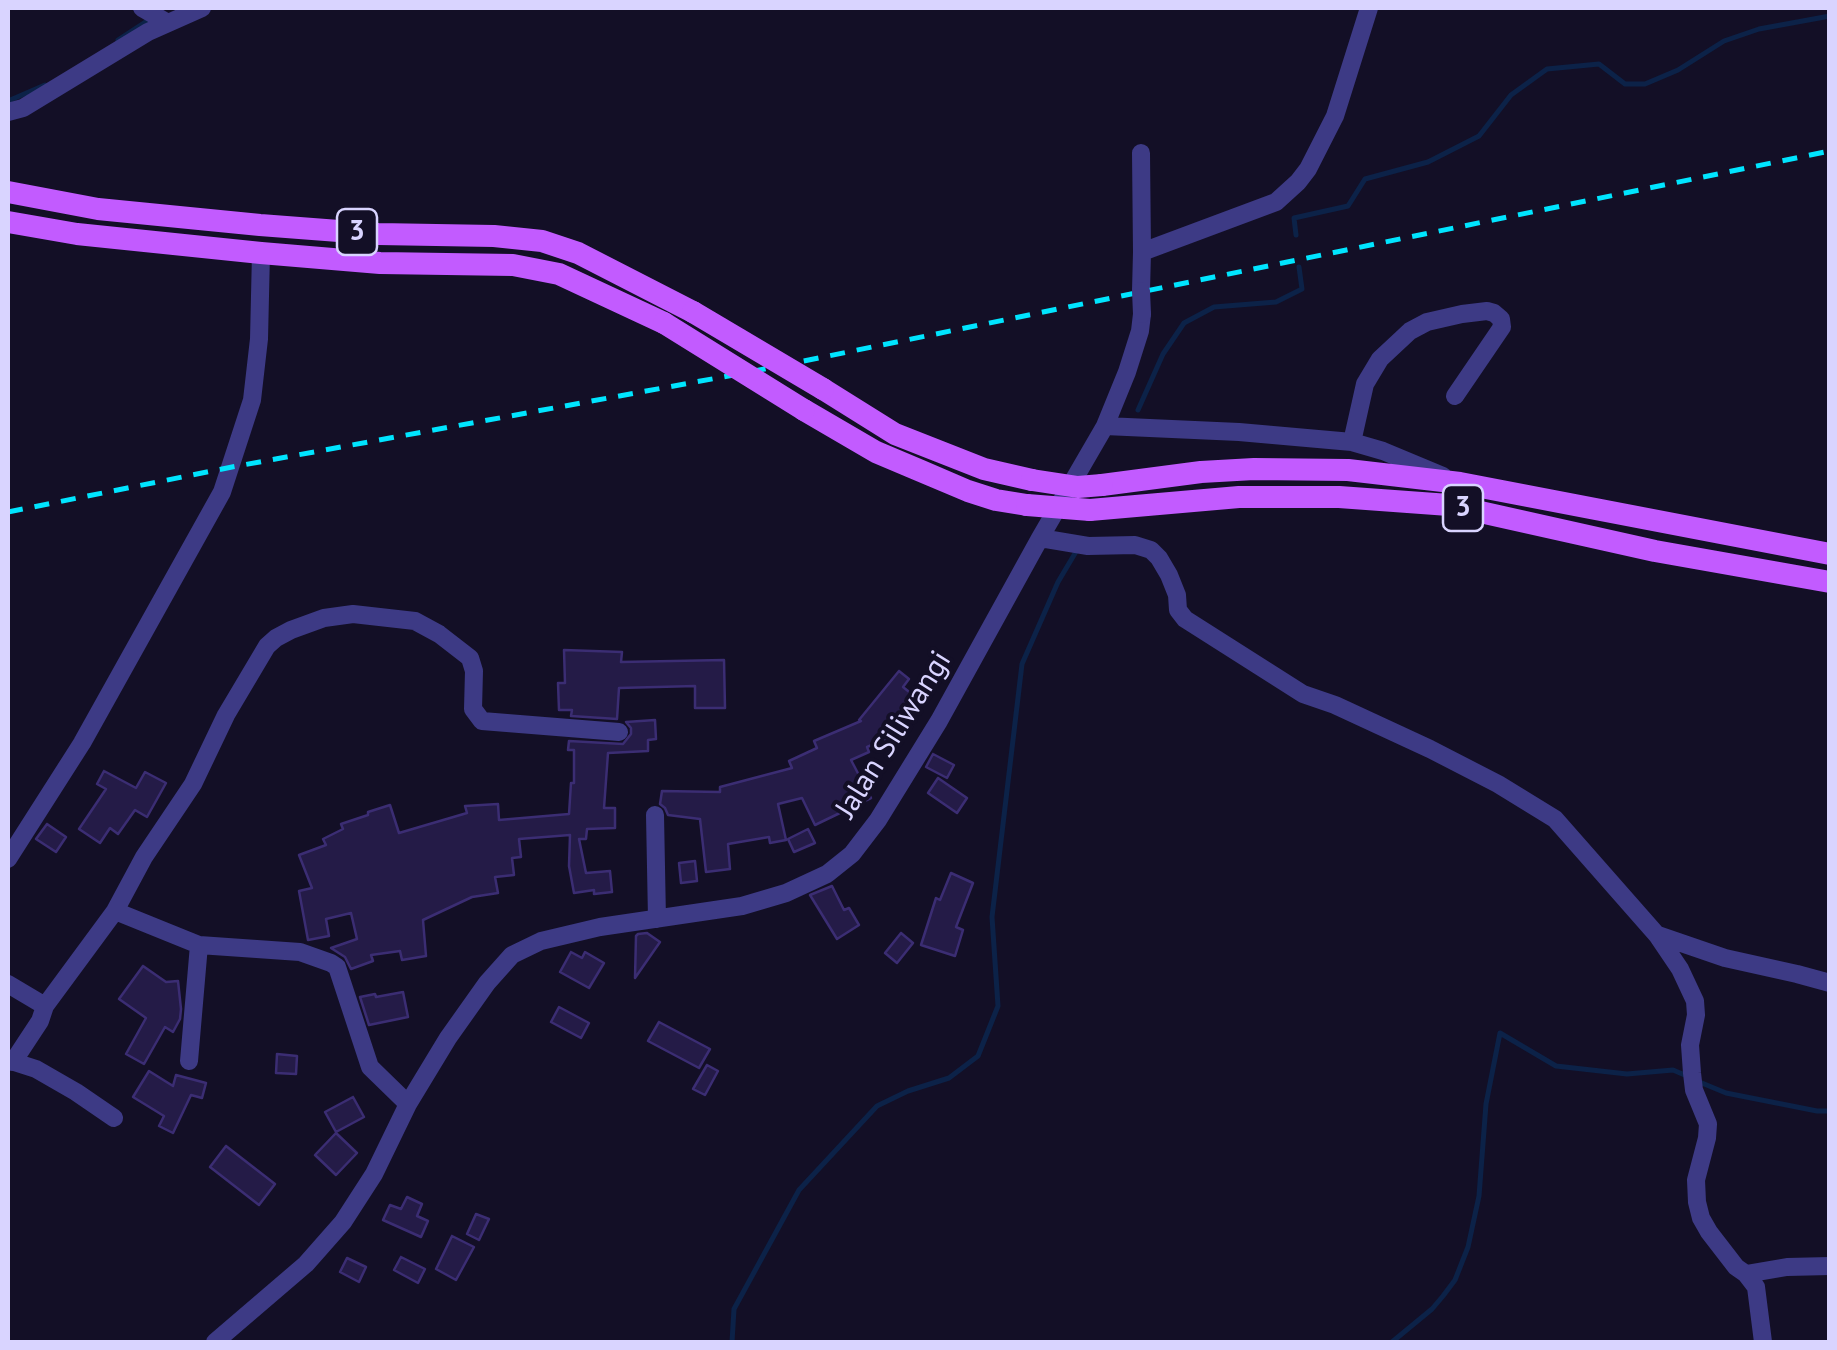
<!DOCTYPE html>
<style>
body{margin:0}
#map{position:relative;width:1837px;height:1350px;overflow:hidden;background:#130f26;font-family:"PT Sans",sans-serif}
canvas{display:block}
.frame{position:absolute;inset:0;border:10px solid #d9d4ff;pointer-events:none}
</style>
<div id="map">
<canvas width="1837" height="1350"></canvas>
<div class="frame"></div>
</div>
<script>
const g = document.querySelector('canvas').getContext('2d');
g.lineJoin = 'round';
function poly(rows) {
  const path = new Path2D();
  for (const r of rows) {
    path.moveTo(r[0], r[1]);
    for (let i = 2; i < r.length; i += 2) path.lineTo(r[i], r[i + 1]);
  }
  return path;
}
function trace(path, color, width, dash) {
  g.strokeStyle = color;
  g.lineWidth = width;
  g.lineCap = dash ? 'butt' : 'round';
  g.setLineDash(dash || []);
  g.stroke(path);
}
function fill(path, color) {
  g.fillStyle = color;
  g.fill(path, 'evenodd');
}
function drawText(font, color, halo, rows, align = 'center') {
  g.font = font + ' "PT Sans",sans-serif';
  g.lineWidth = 8;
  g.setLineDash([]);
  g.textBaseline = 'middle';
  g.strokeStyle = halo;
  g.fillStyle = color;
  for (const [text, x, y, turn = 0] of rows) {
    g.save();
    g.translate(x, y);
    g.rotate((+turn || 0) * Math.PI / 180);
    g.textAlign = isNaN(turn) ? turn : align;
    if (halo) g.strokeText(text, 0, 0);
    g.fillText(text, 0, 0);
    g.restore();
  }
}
const stream = poly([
 [118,40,150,19],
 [8,101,45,85],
 [1296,235,1294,218,1348,206,1365,179,1428,162,1479,136,1511,95,1547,69,1599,64,1625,84,1645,84,1678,70,1724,41,1759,29,1830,16],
 [1138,410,1163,354,1184,323,1214,307,1276,302,1302,289,1299,267],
 [1697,1081,1726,1093,1817,1111,1830,1111],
 [732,1342,734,1309,799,1190,877,1106,908,1091,949,1078,978,1056,998,1006,992,917,1022,664,1058,582,1077,550],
 [1392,1342,1432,1309,1443,1296,1455,1280,1468,1247,1479,1196,1486,1104,1500,1033,1556,1066,1627,1074,1673,1070,1687,1076]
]);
const building = poly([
 [564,650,622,652,621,662,724,660,725,708,695,708,695,686,619,688,617,719,571,716,572,710,559,710,558,683,565,683,564,650],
 [899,671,909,679,903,687,923,703,900,733,867,747,869,752,851,760,871,798,815,825,802,798,778,804,786,840,770,843,769,837,728,844,730,869,706,872,700,819,668,815,665,808,660,804,662,791,720,792,720,787,792,768,789,761,817,748,814,741,861,721,859,720,899,671],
 [655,720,656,739,648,740,648,751,608,753,604,808,615,808,615,828,587,829,586,839,579,839,586,873,610,871,612,892,594,894,594,890,574,893,569,866,570,835,519,839,521,857,512,858,514,875,495,877,498,893,472,897,423,920,426,956,402,960,400,951,371,955,373,961,351,969,345,957,331,948,357,939,351,913,326,919,329,936,308,940,299,891,312,888,299,855,326,845,323,839,343,829,341,824,368,815,368,812,390,805,399,833,467,813,465,806,498,804,499,820,569,814,571,783,574,783,574,750,568,750,569,741,623,744,631,734,631,728,626,722,655,720],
 [933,754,954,765,947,778,926,767,933,754],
 [104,771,136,788,145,772,166,783,147,817,135,810,118,834,110,828,100,843,79,829,106,789,97,784,104,771],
 [938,778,967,798,957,813,928,793,938,778],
 [47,824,66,837,56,852,36,839,47,824],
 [808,829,815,843,794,852,788,839,808,829],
 [695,861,697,881,681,883,679,863,695,861],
 [951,873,973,883,956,927,963,930,955,956,921,945,936,898,940,900,951,873],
 [832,886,844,910,849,908,859,925,837,939,810,895,832,886],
 [647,933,660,942,635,978,636,936,638,934,647,933],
 [901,933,913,943,897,963,885,953,901,933],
 [571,952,582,958,585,952,604,963,589,988,560,972,571,952],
 [143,966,166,982,178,981,181,1009,180,1019,173,1032,165,1027,144,1064,126,1054,146,1018,119,999,143,966],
 [403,992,408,1017,369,1025,360,997,375,994,376,997,403,992],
 [559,1007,589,1023,581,1038,551,1022,559,1007],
 [659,1022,710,1049,699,1068,648,1041,659,1022],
 [277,1054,297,1056,296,1074,276,1073,277,1054],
 [707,1065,718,1071,705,1095,693,1089,707,1065],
 [149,1071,173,1086,176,1075,206,1083,202,1098,191,1095,173,1133,159,1126,164,1116,133,1097,149,1071],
 [353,1097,364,1117,336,1132,325,1112,353,1097],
 [336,1133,357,1153,336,1175,315,1155,336,1133],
 [226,1146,275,1184,259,1205,210,1167,226,1146],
 [407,1197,422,1204,417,1216,428,1221,421,1237,383,1220,390,1205,401,1209,407,1197],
 [476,1214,489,1219,479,1240,467,1234,476,1214],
 [452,1236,474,1247,456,1280,436,1269,452,1236],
 [401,1257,425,1269,418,1283,394,1270,401,1257],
 [347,1258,366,1267,359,1282,340,1272,347,1258]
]);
const minor = poly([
 [142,8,168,23],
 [8,112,23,108,148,32,202,8],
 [1141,153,1142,252],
 [1141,291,1142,252,1276,202,1298,182,1308,169,1335,116,1369,8],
 [1105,426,1239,432,1352,442,1383,451,1443,476],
 [1352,442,1365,384,1380,359,1410,331,1427,322,1462,314,1487,311,1494,313,1501,319,1502,327,1455,396],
 [1040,538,1088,546,1135,545,1151,550,1159,558,1169,575,1177,595,1178,610,1185,619,1303,694,1335,705,1430,749,1498,784,1555,819,1657,935,1680,969,1695,1001,1696,1015,1690,1045,1692,1073,1694,1090,1708,1124,1707,1138,1696,1180,1697,1202,1701,1218,1709,1232,1736,1267,1746,1274,1787,1267,1830,1266],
 [655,815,657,919],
 [8,859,82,743,222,492,252,400,259,339,261,253],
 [115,911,199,945,300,952,331,963,337,967,339,973,370,1067,408,1104],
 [1658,935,1725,958,1797,974,1830,983],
 [8,984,45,1006,115,911,144,857,193,784,226,715,267,646,276,638,291,630,324,618,353,614,415,621,439,634,470,658,474,671,473,709,482,721,619,732],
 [8,1060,36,1069,76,1092,114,1118],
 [189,1061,199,945],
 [13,1062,40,1021,45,1006],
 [1746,1274,1756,1287,1763,1342],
 [215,1342,306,1264,343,1222,374,1174,408,1104,448,1038,487,983,512,955,541,941,600,927,742,906,786,893,827,874,852,854,878,820,939,721,1040,538,1105,426,1127,372,1140,331,1142,314]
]);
const major = poly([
 [8,192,98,209,260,225,378,234,494,236,542,241,578,253,693,312],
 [8,222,77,234,261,253,380,263,513,265,559,274,664,323],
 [823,389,895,434,984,469,1032,480],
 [804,410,876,452,921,471,968,491,996,500,1027,505],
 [1102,485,1201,472,1254,469,1348,470,1460,483,1830,554],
 [1090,510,1239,497,1339,497,1449,505,1655,551,1830,582]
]);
const rail = poly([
 [8,512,232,467,750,372,1830,151]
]);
const minorBridge = poly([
 [1141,291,1142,314]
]);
const majorBridge = poly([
 [693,312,823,389],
 [664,323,804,410],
 [1032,480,1078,487,1102,485],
 [1027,505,1090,510]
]);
const shields = [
 [357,232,40],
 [1463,508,40]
];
const shieldNames = [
 ["3",357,232],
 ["3",1463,508]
];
const streetNames = [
 ["Jalan Siliwangi",894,735,-58]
];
trace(stream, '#0c2248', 5);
fill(building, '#241b47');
trace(building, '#3b2d73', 2.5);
trace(minor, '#3d3a85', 18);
trace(major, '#c25bff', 22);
trace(rail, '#00e5ff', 5, [15, 12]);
trace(minorBridge, '#3d3a85', 18);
trace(majorBridge, '#c25bff', 22);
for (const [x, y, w] of shields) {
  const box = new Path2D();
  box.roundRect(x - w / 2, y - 23, w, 46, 8);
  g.fillStyle = '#130f26';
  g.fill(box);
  trace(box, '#d9d4ff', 2.5);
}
drawText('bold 28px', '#d9d4ff', null, shieldNames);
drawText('30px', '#d9d4ff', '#130f26', streetNames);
</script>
